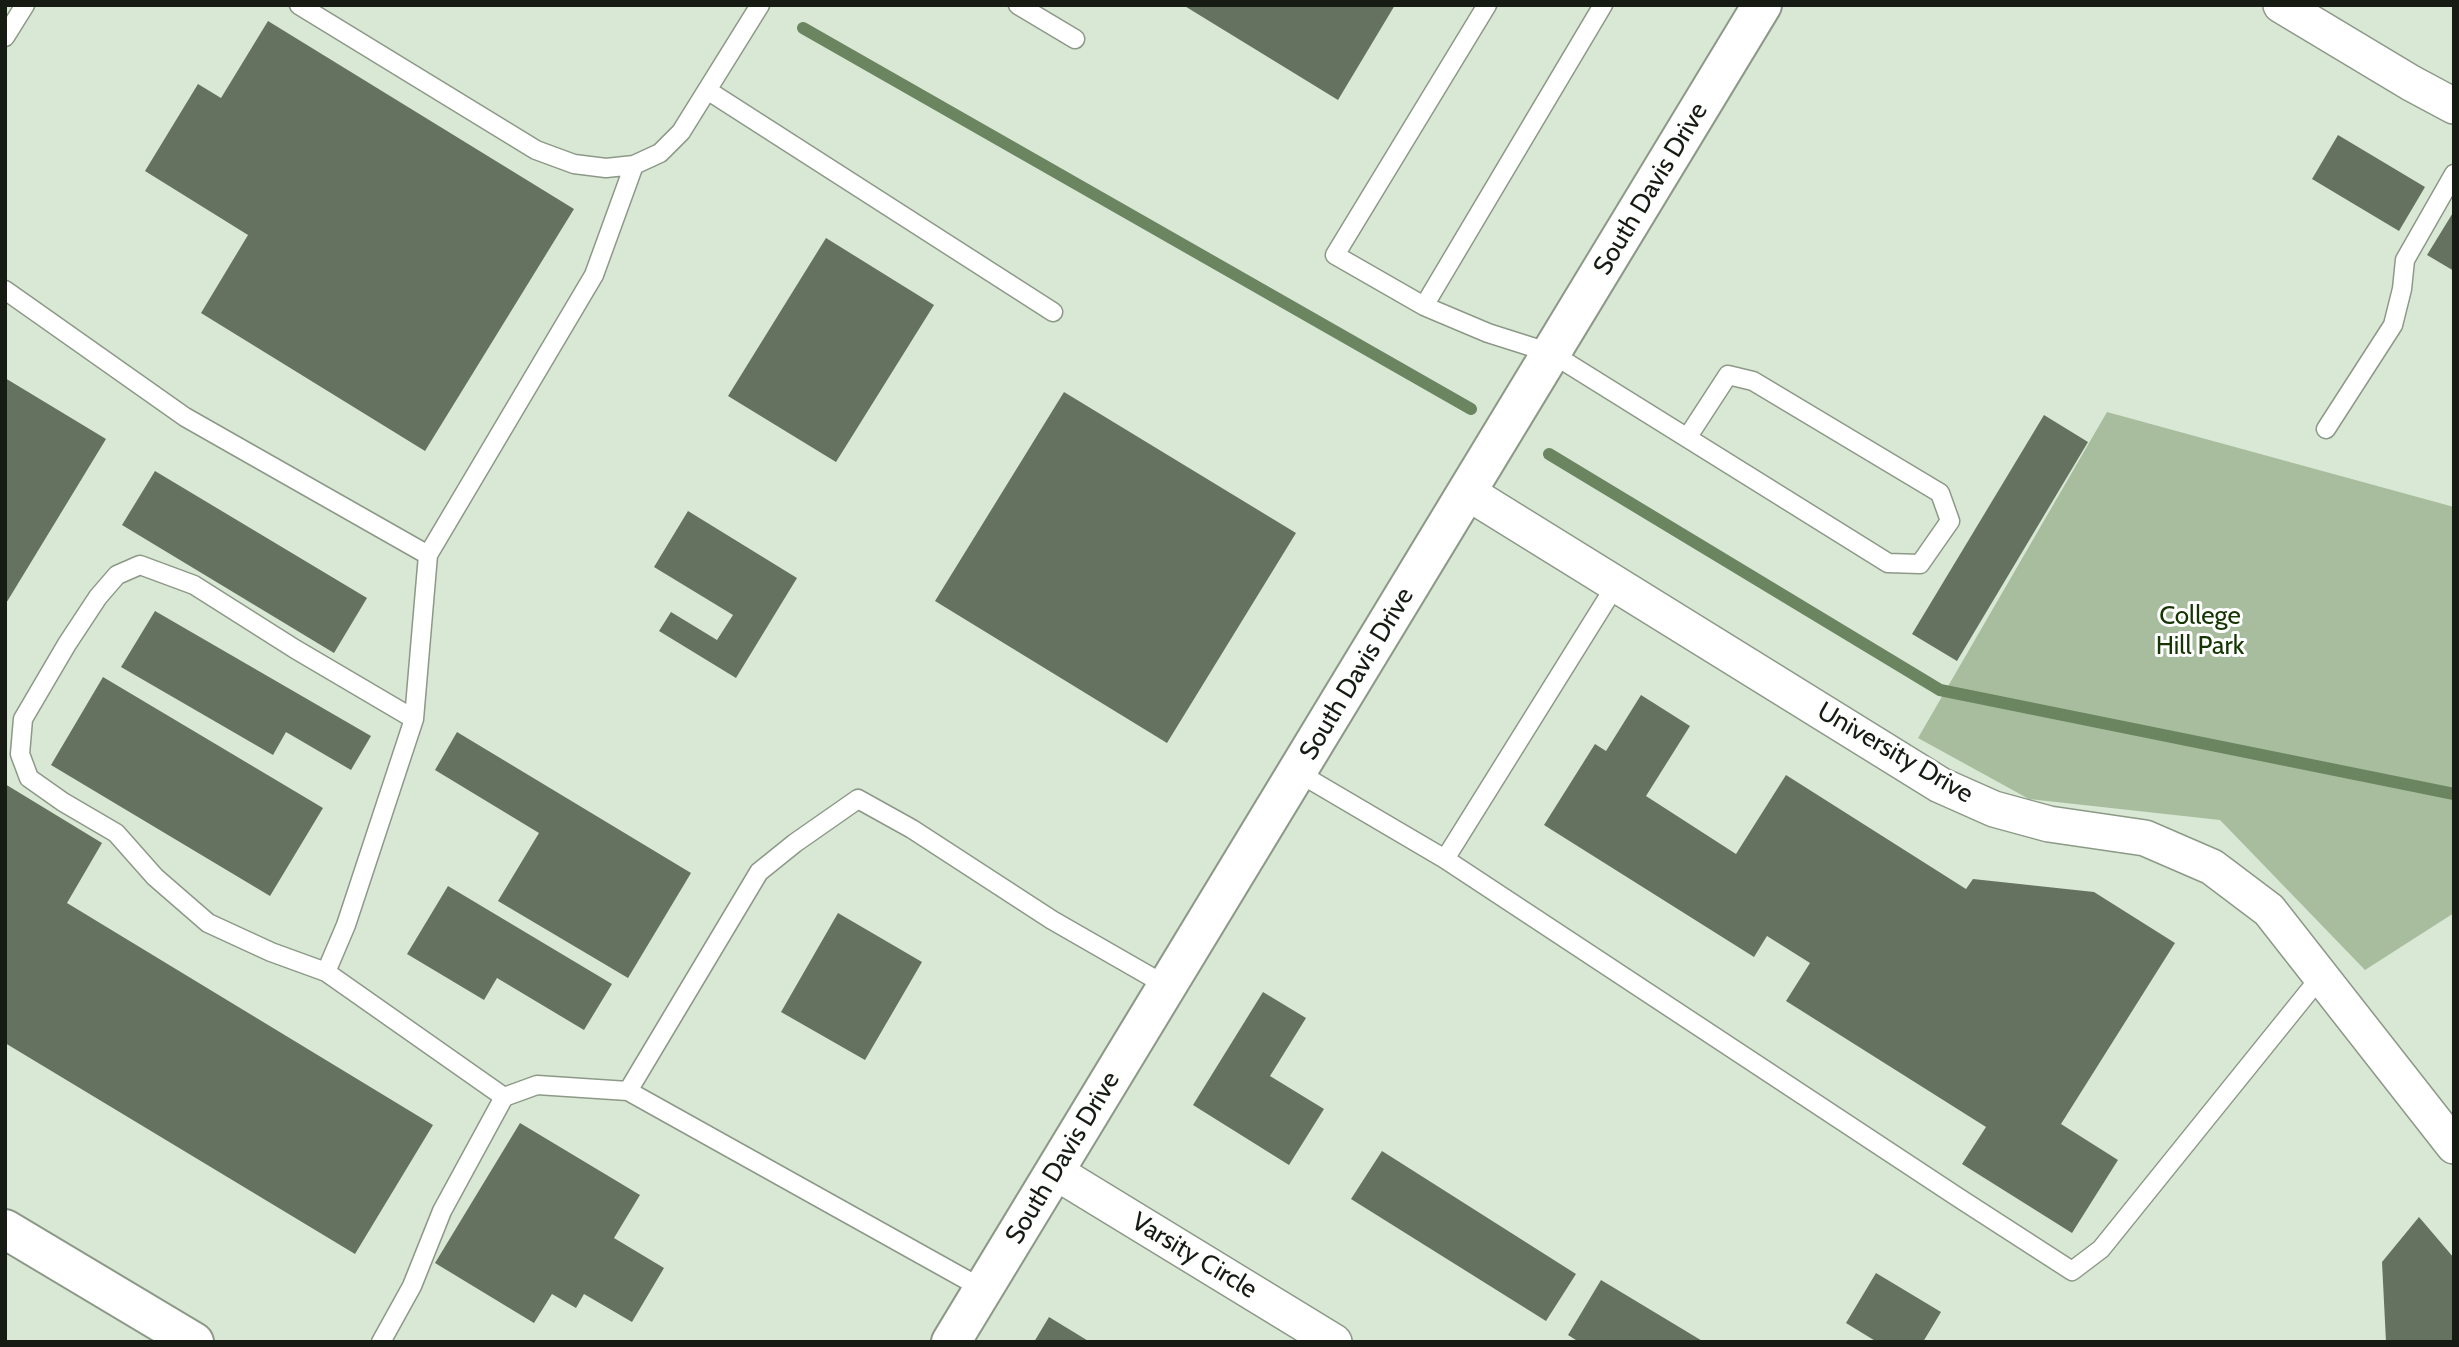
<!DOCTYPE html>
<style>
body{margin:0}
#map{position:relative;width:2459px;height:1347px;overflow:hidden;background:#d9e8d4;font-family:Cabin,sans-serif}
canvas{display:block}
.frame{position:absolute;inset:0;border:7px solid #161b14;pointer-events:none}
</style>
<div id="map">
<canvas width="2459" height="1347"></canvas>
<div class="frame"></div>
</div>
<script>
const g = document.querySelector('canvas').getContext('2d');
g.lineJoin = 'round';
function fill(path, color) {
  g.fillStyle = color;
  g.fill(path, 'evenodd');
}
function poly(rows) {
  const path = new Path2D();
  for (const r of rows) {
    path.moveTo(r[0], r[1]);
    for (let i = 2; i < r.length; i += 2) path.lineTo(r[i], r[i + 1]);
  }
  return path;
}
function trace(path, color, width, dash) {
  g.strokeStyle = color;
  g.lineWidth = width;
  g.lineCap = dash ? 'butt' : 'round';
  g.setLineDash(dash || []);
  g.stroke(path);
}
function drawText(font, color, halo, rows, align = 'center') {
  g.font = font + ' Cabin,sans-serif';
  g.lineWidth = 6;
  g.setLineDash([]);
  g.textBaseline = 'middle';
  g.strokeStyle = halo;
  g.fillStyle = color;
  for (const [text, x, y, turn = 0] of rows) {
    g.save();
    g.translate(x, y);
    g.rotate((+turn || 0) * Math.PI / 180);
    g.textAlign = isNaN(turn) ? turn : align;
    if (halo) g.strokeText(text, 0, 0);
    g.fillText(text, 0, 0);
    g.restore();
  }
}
const green = poly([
 [2107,412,2454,507,2454,913,2365,970,2220,820,2029,799,1918,738]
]);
const stream = poly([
 [803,28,1471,409],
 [1549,454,1940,690,2454,794]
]);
const building = poly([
 [1183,5,1395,5,1338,100],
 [268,21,574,209,425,451,201,313,248,235,145,171,198,84,221,98],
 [2338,135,2425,187,2399,231,2312,179],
 [2454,211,2454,271,2427,255],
 [826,238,934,305,836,462,728,396],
 [5,378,106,439,5,605],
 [1064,392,1296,533,1167,743,935,601],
 [2044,415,2088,442,1957,661,1912,634],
 [155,471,367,598,334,653,122,525],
 [688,511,797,578,736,678,659,631,671,612,717,640,733,615,654,567],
 [155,611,371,736,351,770,286,732,273,755,121,667],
 [103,677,323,808,270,896,51,765],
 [1641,695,1690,726,1646,796,1736,854,1786,775,1966,889,1973,879,2094,892,2175,943,2061,1124,2118,1160,2072,1233,1962,1164,1986,1127,1786,1001,1810,963,1767,936,1754,957,1544,825,1595,744,1606,751],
 [457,732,691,873,628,978,498,901,539,833,435,770],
 [5,784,102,843,67,903,433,1125,355,1254,5,1043],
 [448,886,612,984,584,1030,497,978,484,1000,407,954],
 [838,913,922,962,865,1060,781,1012],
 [1263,992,1306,1018,1270,1076,1324,1109,1289,1165,1193,1105],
 [520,1123,640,1195,614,1238,664,1268,632,1322,584,1294,576,1308,552,1294,534,1323,435,1263],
 [1382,1151,1576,1274,1546,1321,1351,1199],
 [2419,1217,2454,1258,2454,1342,2386,1342,2382,1262],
 [1876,1273,1941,1312,1923,1342,1877,1342,1846,1323],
 [1601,1280,1704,1342,1579,1342,1568,1335],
 [1049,1317,1090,1342,1034,1342]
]);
const lane = poly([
 [299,5,536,150,574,164,606,168,634,165,660,153,681,132,760,5],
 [1018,5,1075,39],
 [1487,5,1335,255,1424,306,1488,333,1551,353,1888,563,1920,564,1950,521,1940,493,1753,381,1728,375,1687,438],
 [5,37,25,5],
 [707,90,1053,312],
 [5,290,185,417,428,555],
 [1424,306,1603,5],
 [2326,429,2393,325,2402,289,2405,260,2454,174],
 [414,719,295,649,194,585,140,565,117,575,98,597,67,644,23,719,20,754,29,778,63,802,116,833,155,877,208,923,271,952,326,972,504,1097],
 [1297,772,1445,859,1959,1198,2072,1271,2101,1249,2322,975],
 [1445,859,1617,583],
 [326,972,346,925,414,719,428,555,594,275,634,165],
 [983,1289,628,1091,759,872,795,843,858,799,912,829,1052,920,1167,986],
 [381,1342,412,1286,442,1211,504,1097,537,1085,628,1091]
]);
const street = poly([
 [2281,5,2411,83,2454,106],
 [1467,492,1940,785,1994,809,2049,824,2145,838,2212,867,2269,910,2454,1146],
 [1054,1171,1334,1342]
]);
const secondary = poly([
 [5,1229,194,1342],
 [951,1342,1762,5]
]);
const streetNames = [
 ["South Davis Drive",1651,189,-59],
 ["South Davis Drive",1357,674,-59],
 ["University Drive",1895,753,30],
 ["South Davis Drive",1063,1158,-59],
 ["Varsity Circle",1194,1256,31]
];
const parkNames = [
 ["College",2200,616],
 ["Hill Park",2200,646]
];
fill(green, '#a7bd9e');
trace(stream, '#6b8560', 12);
fill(building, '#657260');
trace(lane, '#8c9987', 21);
trace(street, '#8c9987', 38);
trace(secondary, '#8c9987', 42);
trace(lane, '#fff', 18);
trace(street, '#fff', 35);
trace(secondary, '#fff', 38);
drawText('26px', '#161b14', '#fff', streetNames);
drawText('26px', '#153602', '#fff', parkNames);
</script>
